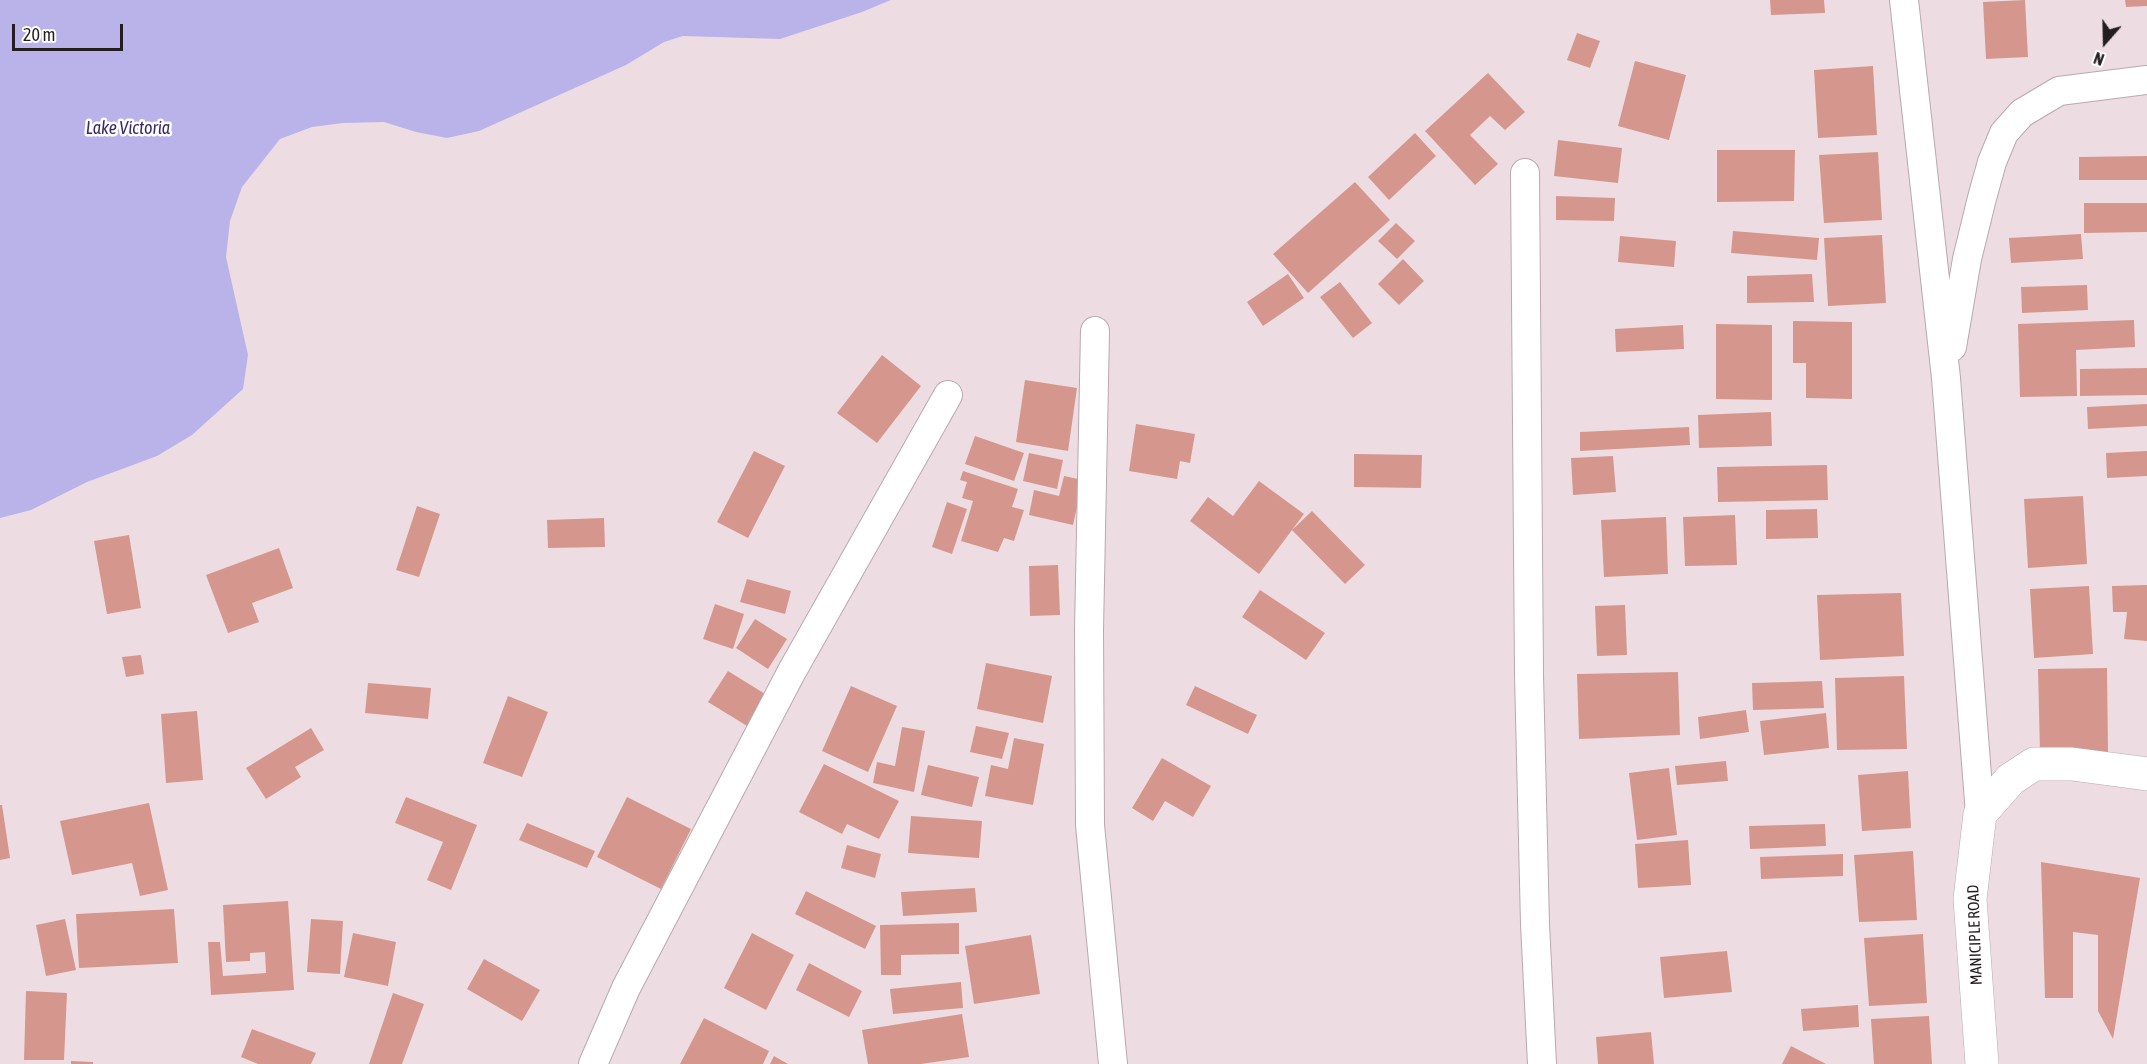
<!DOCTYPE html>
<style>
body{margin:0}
#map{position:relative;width:2147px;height:1064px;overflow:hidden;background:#eddde2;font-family:"Asap Condensed",sans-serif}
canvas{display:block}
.north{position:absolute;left:2075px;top:12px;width:60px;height:60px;-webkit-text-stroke:4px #fff;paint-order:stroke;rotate:200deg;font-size:16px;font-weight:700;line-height:24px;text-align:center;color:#241e20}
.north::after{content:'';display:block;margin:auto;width:21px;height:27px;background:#241e20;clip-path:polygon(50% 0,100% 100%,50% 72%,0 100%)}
.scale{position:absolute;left:12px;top:24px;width:111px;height:27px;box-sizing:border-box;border:3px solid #241e20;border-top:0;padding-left:8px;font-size:18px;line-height:21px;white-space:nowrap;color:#241e20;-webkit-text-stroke:4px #fff;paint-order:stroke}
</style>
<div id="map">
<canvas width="2147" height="1064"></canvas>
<div class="north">N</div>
<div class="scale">20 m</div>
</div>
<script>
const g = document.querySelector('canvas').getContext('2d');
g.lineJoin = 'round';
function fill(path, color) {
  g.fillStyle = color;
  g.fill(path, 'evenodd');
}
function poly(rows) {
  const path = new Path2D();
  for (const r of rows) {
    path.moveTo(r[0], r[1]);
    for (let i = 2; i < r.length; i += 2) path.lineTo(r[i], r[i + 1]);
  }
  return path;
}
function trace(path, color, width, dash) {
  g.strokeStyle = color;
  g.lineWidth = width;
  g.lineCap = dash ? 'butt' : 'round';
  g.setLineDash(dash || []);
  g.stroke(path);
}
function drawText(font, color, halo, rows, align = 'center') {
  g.font = font + ' "Asap Condensed",sans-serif';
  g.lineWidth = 5;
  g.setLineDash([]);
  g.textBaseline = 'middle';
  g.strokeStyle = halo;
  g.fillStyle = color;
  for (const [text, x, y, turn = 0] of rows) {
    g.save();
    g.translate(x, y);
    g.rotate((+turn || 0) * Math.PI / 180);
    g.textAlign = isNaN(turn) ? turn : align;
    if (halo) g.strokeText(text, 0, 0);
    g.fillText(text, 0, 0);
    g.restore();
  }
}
const water = poly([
 [0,0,891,0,862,12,780,39,683,36,664,42,626,65,479,131,447,138,416,132,384,122,343,123,312,127,280,139,242,187,230,221,226,257,248,355,243,389,192,435,157,456,87,482,31,510,0,518]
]);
const building = poly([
 [1770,0,1824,0,1825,13,1771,15],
 [2025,0,2028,57,1986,59,1983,2],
 [2125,0,2147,0,2147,6,2126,7],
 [1577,33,1600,41,1590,68,1567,60],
 [1635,61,1686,75,1669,140,1618,126],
 [1873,66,1877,135,1818,138,1814,70],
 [1488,73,1525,112,1505,130,1490,116,1470,135,1498,164,1475,185,1425,131],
 [1415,133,1436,156,1389,200,1368,177],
 [1558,140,1622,148,1618,183,1554,176],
 [1717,150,1795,150,1794,201,1717,202],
 [1878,152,1882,220,1824,223,1819,155],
 [2147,156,2147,180,2079,180,2079,157],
 [1355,182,1390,220,1308,293,1273,254],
 [1556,196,1615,198,1614,221,1556,220],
 [2084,203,2147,203,2147,232,2084,233],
 [1396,223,1415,241,1397,259,1378,241],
 [1733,231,1819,238,1817,260,1731,253],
 [2081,234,2083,259,2011,263,2009,238],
 [1882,235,1886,303,1828,306,1824,238],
 [1620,236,1676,241,1674,267,1618,262],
 [1403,259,1424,281,1399,305,1378,284],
 [1288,274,1304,298,1263,326,1247,302],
 [1812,274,1814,302,1747,303,1747,276],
 [1340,282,1372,323,1353,338,1320,297],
 [2087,285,2088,310,2022,313,2021,287],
 [2134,320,2135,347,2076,350,2077,396,2020,397,2018,324],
 [1793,321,1852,322,1852,399,1806,398,1806,363,1793,363],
 [1716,324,1772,325,1772,400,1716,399],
 [1683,325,1684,349,1616,352,1615,329],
 [882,355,921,386,877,443,837,413],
 [2147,368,2147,395,2080,396,2080,369],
 [1025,380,1077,388,1068,451,1016,442],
 [2147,404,2147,426,2088,429,2087,407],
 [1771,412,1772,446,1699,448,1698,415],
 [1136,424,1195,434,1190,463,1180,461,1177,479,1129,471],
 [1689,427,1690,445,1580,451,1580,432],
 [975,436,1024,453,1014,481,965,464],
 [754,451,785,466,748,538,717,522],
 [2147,451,2147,476,2107,478,2106,453],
 [1029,453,1063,460,1057,489,1023,481],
 [1354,454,1422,455,1421,488,1354,487],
 [1613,456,1616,492,1573,495,1571,458],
 [1827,465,1828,500,1718,502,1717,467],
 [963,471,1018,489,1012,507,1024,510,1014,541,1004,538,998,552,961,541,973,501,962,498,967,482,960,480],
 [1064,476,1083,480,1073,525,1029,515,1034,490,1059,496],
 [1259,481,1304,514,1259,574,1190,521,1208,497,1233,516],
 [2083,496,2087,564,2028,568,2024,499],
 [947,502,967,509,952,554,932,547],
 [417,506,440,514,419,577,396,570],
 [1817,509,1818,538,1766,539,1766,510],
 [1312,511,1365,565,1345,584,1292,530],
 [1735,515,1737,565,1685,566,1683,517],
 [1666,517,1668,574,1604,577,1601,520],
 [604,518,605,547,548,548,547,520],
 [129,535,141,608,107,614,94,541],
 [279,548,293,588,252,603,259,622,228,633,206,575],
 [1058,565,1060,615,1030,616,1029,566],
 [747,579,791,591,785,614,740,602],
 [2147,585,2147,641,2124,639,2127,612,2113,612,2112,586],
 [2089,586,2093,654,2034,658,2030,589],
 [1260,590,1325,633,1306,660,1242,617],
 [1901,593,1904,656,1820,660,1817,595],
 [715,604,744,614,733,649,703,639],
 [1625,605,1627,655,1597,656,1595,606],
 [755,619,787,639,768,669,736,648],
 [141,655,144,674,126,677,122,657],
 [986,663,1052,676,1043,723,977,709],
 [2107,668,2108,752,2040,753,2038,669],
 [728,671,770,697,752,729,708,702],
 [1678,672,1680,735,1579,739,1577,674],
 [1904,676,1907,749,1837,750,1835,678],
 [1822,681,1824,708,1753,710,1752,683],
 [368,683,431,688,428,719,365,713],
 [851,686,897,706,868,772,822,751],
 [1195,686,1257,715,1248,734,1186,705],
 [508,696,548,712,522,777,483,763],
 [1746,710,1749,732,1700,739,1698,717],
 [197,711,203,780,166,783,161,714],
 [1826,713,1829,748,1764,755,1760,721],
 [976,726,1009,733,1002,759,970,752],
 [902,727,925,731,914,792,873,783,877,762,895,766],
 [311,728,324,750,295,767,301,777,266,799,246,768],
 [1014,738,1044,744,1033,805,985,796,991,765,1008,769],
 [1162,758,1211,786,1193,817,1165,801,1153,821,1132,808],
 [1726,761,1728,781,1677,785,1675,766],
 [824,764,899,801,879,839,847,824,842,834,799,812],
 [928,765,979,777,972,807,921,795],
 [1669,768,1677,835,1637,840,1629,773],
 [1908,771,1911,828,1862,831,1858,775],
 [406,797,477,825,451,890,427,880,443,842,395,823],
 [627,797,691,829,661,889,597,857],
 [149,803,168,890,140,896,132,863,72,875,60,821],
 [0,805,2,805,10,858,0,860],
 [911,816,982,821,979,858,908,853],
 [527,823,595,851,587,868,519,840],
 [1825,824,1826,846,1750,849,1749,826],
 [1688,840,1691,885,1638,888,1635,844],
 [847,845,881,854,875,878,841,868],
 [1913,851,1917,920,1859,922,1854,855],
 [1843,854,1843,876,1761,879,1760,857],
 [2041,862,2140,878,2113,1039,2098,1011,2098,935,2073,932,2073,998,2045,998],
 [975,888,977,912,903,916,901,892],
 [806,891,876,926,865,949,795,914],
 [288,901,294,990,211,995,208,942,220,942,223,976,266,973,265,952,250,953,250,961,226,962,223,905],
 [174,909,178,963,79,968,76,914],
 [65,919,76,970,46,976,36,925],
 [311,919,343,921,340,974,307,972],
 [959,923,959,954,901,955,901,975,881,975,880,925],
 [353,933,396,942,388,986,344,977],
 [752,933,794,955,766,1010,724,988],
 [1923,934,1927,1003,1869,1006,1864,938],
 [1031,935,1040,994,974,1004,965,946],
 [1727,951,1732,992,1664,998,1660,957],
 [484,959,540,990,522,1021,467,989],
 [809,963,862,991,849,1017,796,990],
 [961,982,963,1008,893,1014,890,989],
 [26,991,67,993,64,1060,24,1060],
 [393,993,424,1004,402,1064,369,1064],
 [1858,1005,1859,1027,1803,1031,1801,1009],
 [962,1014,969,1057,921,1064,868,1064,862,1030],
 [1929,1016,1932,1064,1874,1064,1871,1019],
 [704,1018,769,1051,763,1064,680,1064],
 [252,1029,316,1053,311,1064,258,1064,241,1057],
 [1651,1032,1654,1064,1598,1064,1596,1037],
 [1791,1046,1826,1064,1782,1064],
 [774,1056,788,1064,770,1064],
 [71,1061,93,1062,93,1064,71,1064]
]);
const street = poly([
 [1904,0,1946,378,1980,814],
 [1525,173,1529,675,1535,924,1542,1064],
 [1095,331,1089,630,1090,825,1113,1064],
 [1952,347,1967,259,1982,198,1992,162,2004,133,2022,113,2059,91,2147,80],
 [593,1064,626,988,792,671,948,395]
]);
const secondary = poly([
 [1982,1064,1970,899,1980,814,2011,779,2034,764,2072,764,2147,774]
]);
const streetNames = [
 ["MANICIPLE ROAD",1975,935,-92]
];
const waterNames = [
 ["Lake Victoria",128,128]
];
fill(water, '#b9b3ea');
fill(building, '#d5978d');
trace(street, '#b9a9af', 30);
trace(secondary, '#b9a9af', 34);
trace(street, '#fff', 28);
trace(secondary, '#fff', 33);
drawText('16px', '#241e20', '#fff', streetNames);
drawText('italic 18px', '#372869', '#fff', waterNames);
</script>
